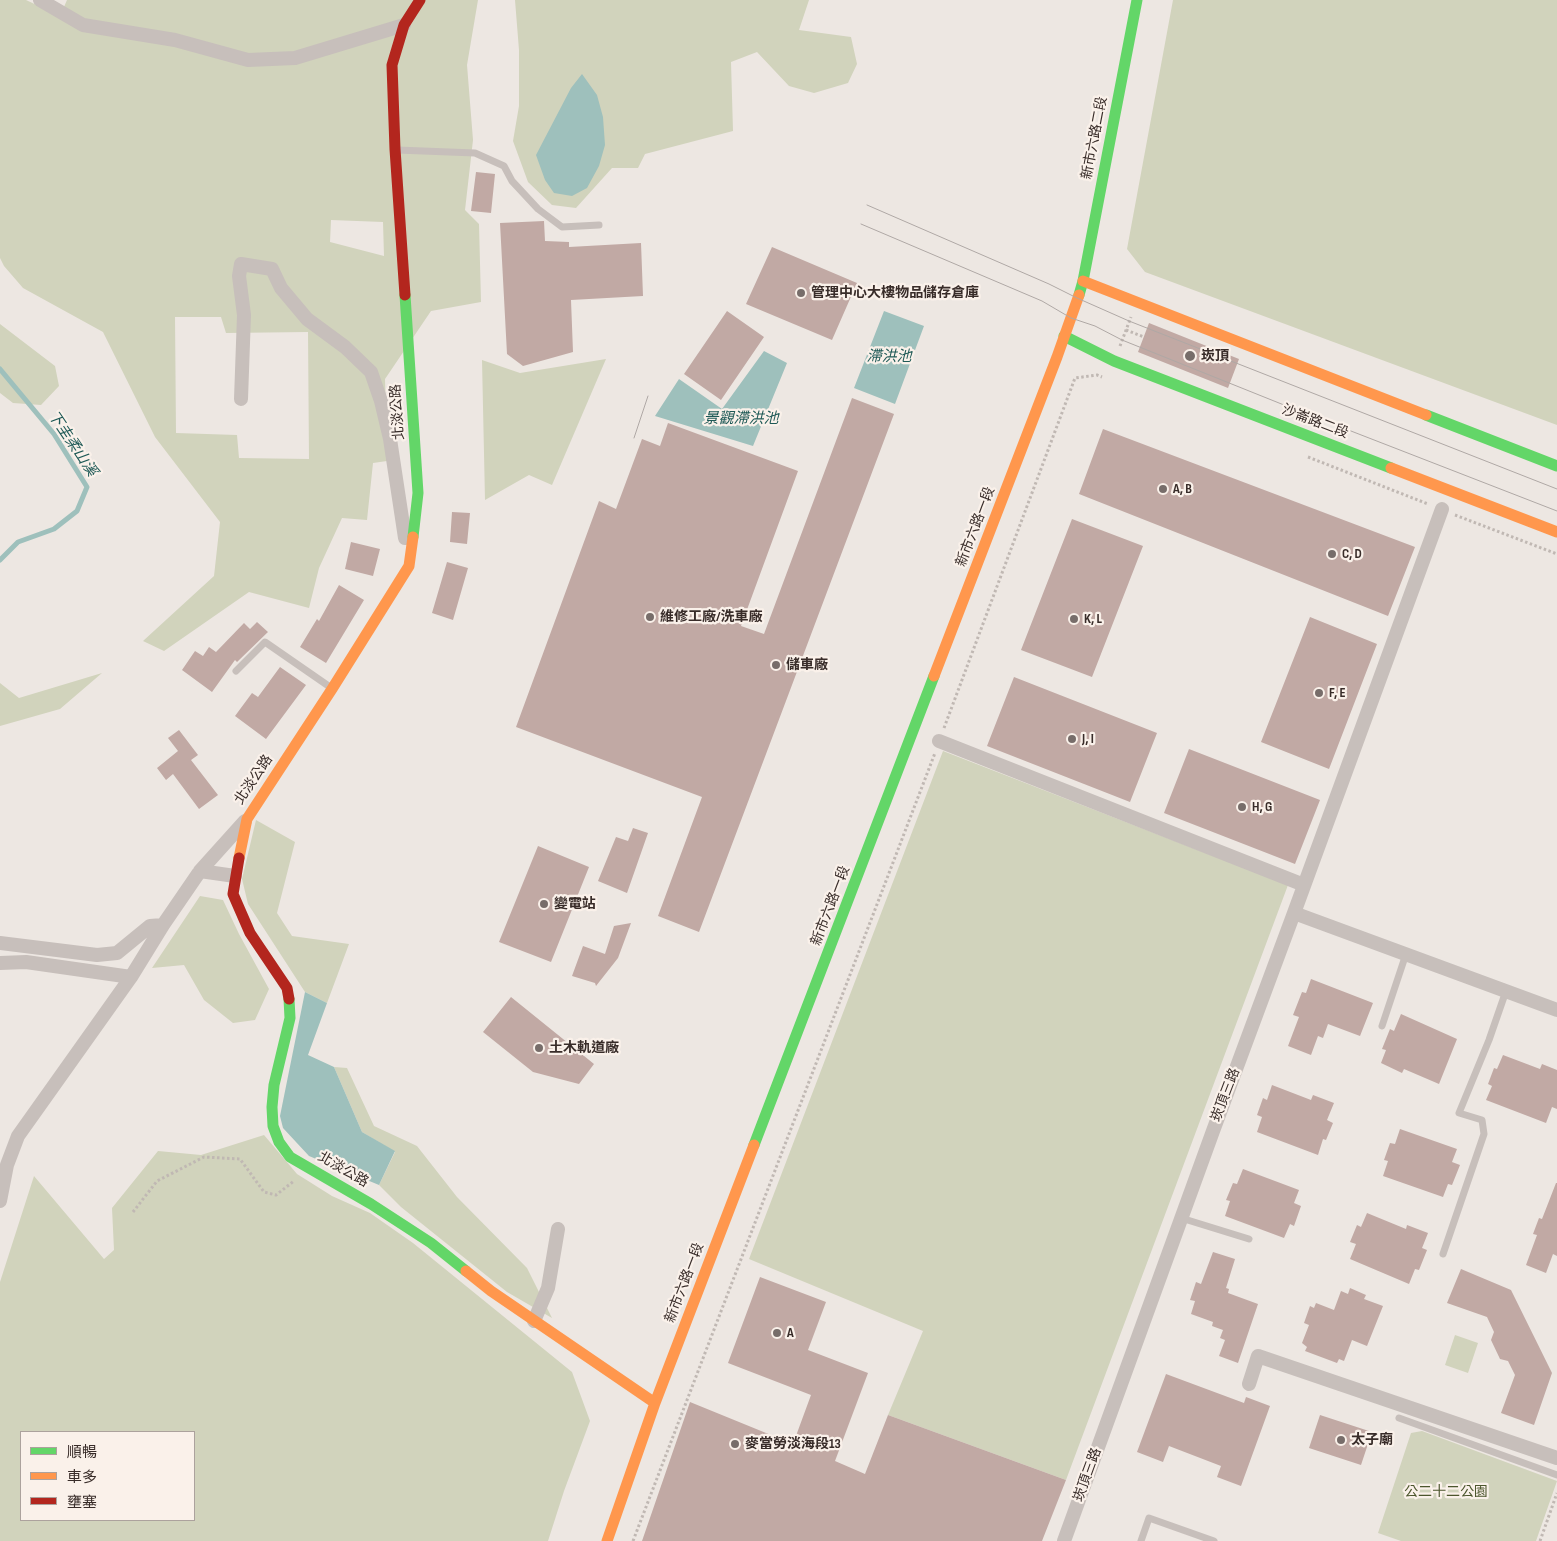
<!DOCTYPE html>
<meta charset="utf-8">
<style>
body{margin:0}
#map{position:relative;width:1557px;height:1541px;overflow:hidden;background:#ede7e2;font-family:"Sofia Sans Condensed","Noto Sans TC",sans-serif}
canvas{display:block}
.legend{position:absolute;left:20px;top:1431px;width:175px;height:90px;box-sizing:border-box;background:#faf1ea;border:1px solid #aca29d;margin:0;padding:6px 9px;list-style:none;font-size:15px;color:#382c29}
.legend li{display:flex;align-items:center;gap:10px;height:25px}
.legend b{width:25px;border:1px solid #aca29d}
</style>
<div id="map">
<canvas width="1557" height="1541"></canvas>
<ul class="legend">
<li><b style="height:6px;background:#63d668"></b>順暢</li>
<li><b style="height:6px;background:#ff974d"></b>車多</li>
<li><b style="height:6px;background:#b3261e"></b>壅塞</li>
</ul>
</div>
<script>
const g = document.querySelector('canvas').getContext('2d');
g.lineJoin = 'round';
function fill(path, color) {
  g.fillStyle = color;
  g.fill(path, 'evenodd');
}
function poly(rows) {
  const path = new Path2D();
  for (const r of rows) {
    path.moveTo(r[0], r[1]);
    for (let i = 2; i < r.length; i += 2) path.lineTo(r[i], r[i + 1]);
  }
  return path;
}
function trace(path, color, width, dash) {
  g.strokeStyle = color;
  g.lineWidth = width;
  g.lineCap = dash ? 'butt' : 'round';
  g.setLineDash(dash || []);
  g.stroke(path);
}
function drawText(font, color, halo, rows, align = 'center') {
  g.font = font + ' "Sofia Sans Condensed","Noto Sans TC",sans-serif';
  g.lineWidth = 4.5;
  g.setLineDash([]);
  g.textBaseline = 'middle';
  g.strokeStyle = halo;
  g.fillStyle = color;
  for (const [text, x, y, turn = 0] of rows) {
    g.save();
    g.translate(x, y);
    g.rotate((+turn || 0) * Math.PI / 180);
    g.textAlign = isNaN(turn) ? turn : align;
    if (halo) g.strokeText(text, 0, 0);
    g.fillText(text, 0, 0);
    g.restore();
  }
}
const green = poly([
 [0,0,26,0,60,16,67,0,478,0,467,65,473,140,465,210,479,224,481,302,431,311,385,379,387,461,373,463,367,520,342,518,319,568,309,608,249,592,164,651,143,641,214,576,220,522,155,437,103,332,23,288,4,266,0,258],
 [331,220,383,222,384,256,330,242],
 [175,317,221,317,226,333,308,332,309,459,239,458,237,435,176,433],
 [515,0,809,0,799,30,851,37,857,64,848,83,814,93,789,86,757,52,731,62,733,131,645,154,638,168,612,168,576,208,552,205,528,182,513,141,519,106,519,50],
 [1173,0,1557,0,1557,425,1145,272,1127,249],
 [0,324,55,366,59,386,41,405,13,403,0,393],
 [606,359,552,485,529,475,485,500,482,360,520,373],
 [102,673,60,709,0,726,0,683,19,698],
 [943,751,1288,885,1066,1480,888,1415,923,1331,749,1259],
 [256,820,295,842,277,913,292,936,349,944,327,1003,305,992,248,904,242,879],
 [200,896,223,900,239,934,269,989,255,1020,233,1023,204,1000,184,965,152,968],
 [334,1067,347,1068,374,1126,417,1146,457,1197,527,1268,552,1318,507,1292,401,1207,379,1185,395,1152,362,1132],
 [264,1135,297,1174,332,1196,370,1213,413,1243,572,1372,590,1421,564,1491,548,1541,0,1541,0,1282,34,1176,104,1259,114,1250,112,1208,158,1151,201,1155],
 [21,1432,194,1432,194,1520,21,1520],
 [1455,1335,1478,1343,1468,1373,1445,1365],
 [1422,1431,1557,1481,1536,1541,1401,1541,1378,1533,1411,1433]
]);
const water = poly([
 [582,74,597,95,603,117,605,145,599,166,587,188,572,196,554,193,545,180,536,155,571,88],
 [884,311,924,326,895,404,854,388],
 [764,351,787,363,753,446,655,416,679,379,722,409],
 [305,992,327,1003,308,1055,334,1067,362,1132,395,1151,379,1185,309,1156,283,1128,280,1116]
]);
const stream = poly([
 [0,369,54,434,87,487,77,511,54,529,18,542,0,560]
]);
const building = poly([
 [476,172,495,174,491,213,471,211],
 [544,221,545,241,569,242,569,247,641,243,643,296,571,300,573,352,523,366,507,354,500,223],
 [772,247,857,283,832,340,746,304],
 [727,311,764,337,721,400,684,374],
 [1149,323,1239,359,1228,388,1138,352],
 [852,398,894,414,699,932,658,916,702,797,516,727,599,501,616,509,642,439,660,446,668,423,798,471,741,626,764,634],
 [1103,429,1415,547,1388,616,1079,494],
 [452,512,470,513,467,544,450,542],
 [1072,519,1143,546,1092,677,1021,650],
 [351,542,380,549,373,576,345,569],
 [447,562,468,568,453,620,432,613],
 [339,585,364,600,326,663,300,647,317,619,319,621],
 [1310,617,1377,644,1329,769,1261,742],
 [257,622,268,632,237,662,235,660,212,692,182,670,195,651,203,656,209,647,216,652,244,623,250,629],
 [280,667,306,685,266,739,235,716,252,693,258,697],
 [1014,677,1157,733,1130,802,987,746],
 [179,730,198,755,191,760,218,795,199,809,173,774,166,780,157,768,178,751,168,738],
 [1189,749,1320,800,1295,864,1164,813],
 [633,828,648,833,627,893,598,881,616,837,628,841],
 [538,846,589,867,551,962,499,942],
 [631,923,618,958,596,986,595,983,572,976,583,946,605,954,614,926],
 [1311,979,1373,1003,1360,1036,1328,1024,1323,1038,1318,1036,1311,1055,1288,1046,1299,1017,1293,1015,1302,992,1306,993],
 [511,997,594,1064,579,1084,533,1072,483,1032],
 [1401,1014,1457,1039,1439,1084,1404,1069,1402,1073,1381,1063,1386,1050,1382,1049,1390,1029,1394,1031],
 [1503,1055,1540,1069,1542,1064,1557,1070,1557,1109,1552,1107,1546,1123,1486,1100,1492,1086,1488,1084,1494,1068,1497,1069],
 [1272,1085,1311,1100,1313,1095,1334,1103,1327,1120,1333,1123,1326,1140,1323,1139,1318,1155,1257,1132,1262,1117,1257,1115,1263,1098,1267,1100],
 [1400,1129,1457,1149,1452,1162,1460,1165,1452,1185,1448,1184,1443,1197,1383,1176,1388,1161,1384,1160,1390,1143,1395,1144],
 [1243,1169,1299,1190,1294,1203,1301,1206,1294,1226,1290,1224,1284,1238,1225,1216,1230,1201,1226,1200,1233,1183,1237,1184],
 [1556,1183,1557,1183,1557,1256,1553,1254,1546,1273,1526,1265,1537,1235,1533,1234,1539,1218,1542,1219],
 [1367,1213,1406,1229,1407,1225,1428,1233,1422,1248,1427,1250,1419,1270,1415,1269,1409,1284,1350,1259,1356,1244,1350,1242,1357,1225,1361,1227],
 [1213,1252,1235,1259,1226,1288,1229,1289,1228,1293,1258,1304,1238,1363,1219,1356,1225,1340,1220,1338,1223,1330,1212,1326,1213,1322,1191,1314,1195,1301,1190,1300,1196,1282,1201,1284],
 [1461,1269,1511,1290,1552,1373,1534,1425,1501,1413,1515,1375,1508,1361,1500,1359,1491,1340,1494,1332,1487,1317,1447,1303],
 [760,1277,826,1302,808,1350,868,1373,835,1461,865,1474,888,1415,1066,1480,1042,1541,642,1541,690,1402,793,1444,811,1395,728,1363],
 [1350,1288,1366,1295,1364,1299,1383,1306,1367,1346,1352,1340,1344,1361,1339,1359,1337,1363,1305,1351,1307,1347,1302,1343,1309,1325,1304,1323,1310,1306,1314,1308,1316,1303,1334,1310,1341,1291,1348,1294],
 [1166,1374,1244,1403,1246,1397,1270,1406,1241,1486,1217,1477,1221,1466,1169,1446,1163,1462,1137,1452],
 [1320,1415,1372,1432,1361,1465,1309,1448]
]);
const path = poly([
 [1126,330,1144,337],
 [1120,346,1131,317],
 [1308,457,1428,504],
 [1455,515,1557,554],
 [944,728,1075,378,1097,375,1102,377],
 [133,1212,157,1181,204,1157,240,1159,264,1192,276,1195,294,1181],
 [633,1541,935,753],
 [1540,1541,1557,1493]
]);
const lane = poly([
 [397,150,475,153,504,166,512,181,538,209,562,227,599,225],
 [236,671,265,642,330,687],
 [1382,1026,1406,954],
 [1181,1218,1249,1239],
 [1443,1254,1484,1134,1482,1120,1459,1113,1489,1040,1506,991],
 [1399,1418,1557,1475],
 [1141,1541,1149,1518,1214,1541]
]);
const street = poly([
 [40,0,83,25,175,40,248,60,295,58,404,25],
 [241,399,244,315,239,276,241,264,272,269,281,288,307,319,345,347,371,372,381,401,390,439,405,538],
 [939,741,1304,885],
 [200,871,235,876],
 [1294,913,1442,509],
 [0,943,97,955,117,953,150,926,163,925],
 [0,963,26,962,131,977],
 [0,1201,7,1165,18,1136,131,977,163,925,200,871,245,821],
 [534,1321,548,1288,558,1229],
 [1249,1384,1258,1356,1557,1458],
 [1064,1541,1213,1131,1294,913,1557,1010]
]);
const fast = poly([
 [405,295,418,493,413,537],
 [1079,295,1083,281,1137,0],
 [1064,336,1114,361,1391,468],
 [1426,415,1557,466],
 [289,999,290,1018,274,1085,272,1107,273,1126,279,1142,290,1157,371,1204,431,1243,466,1271],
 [754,1145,934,676]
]);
const slow = poly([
 [1083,281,1426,415],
 [1391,468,1557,532],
 [934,676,1057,357,1079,295],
 [239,858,247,819,332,689,409,566,413,537],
 [466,1271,491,1291,655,1403,607,1541],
 [655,1403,754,1145]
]);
const jam = poly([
 [405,295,395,149,392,65,404,25,420,0],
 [239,858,233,894,250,933,287,988,289,999]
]);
const tram = poly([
 [867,205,1049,284,1077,298,1129,321,1557,489],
 [861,224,1042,301,1071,318,1095,326,1122,340,1284,405,1557,511],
 [634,438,648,396]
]);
const markers = [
 [801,293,5,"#776d6a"],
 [1190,356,6,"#776d6a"],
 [1163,489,5,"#776d6a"],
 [1332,554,5,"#776d6a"],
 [650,617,5,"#776d6a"],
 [1074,619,5,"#776d6a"],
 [776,665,5,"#776d6a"],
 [1319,693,5,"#776d6a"],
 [1072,739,5,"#776d6a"],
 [1242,807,5,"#776d6a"],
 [544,904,5,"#776d6a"],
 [539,1048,5,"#776d6a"],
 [777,1333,5,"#776d6a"],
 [1341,1440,5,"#776d6a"],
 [735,1444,5,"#776d6a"]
];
const streetNames = [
 ["新市六路二段",1095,138,-79],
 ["北淡公路",398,412,-94],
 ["沙崙路二段",1315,422,21],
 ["新市六路一段",976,527,-69],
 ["北淡公路",254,780,-56],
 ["新市六路一段",831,906,-69],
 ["崁頂三路",1226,1095,-69],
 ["北淡公路",343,1170,30],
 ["新市六路一段",685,1283,-69],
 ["崁頂三路",1088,1475,-70]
];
const poiNames = [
 ["管理中心大樓物品儲存倉庫",811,293],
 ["崁頂",1201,356],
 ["A, B",1173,489],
 ["C, D",1342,554],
 ["維修工廠/洗車廠",660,617],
 ["K, L",1084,619],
 ["儲車廠",786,665],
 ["F, E",1329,693],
 ["J, I",1082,739],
 ["H, G",1252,807],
 ["變電站",554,904],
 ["土木軌道廠",549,1048],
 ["A",787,1333],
 ["太子廟",1351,1440],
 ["麥當勞淡海段13",745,1444]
];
const parkNames = [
 ["公二十二公園",1446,1492]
];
const waterNames = [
 ["滯洪池",889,357],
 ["景觀滯洪池",741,419],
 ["下圭柔山溪",72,444,56]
];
fill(green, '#d1d3bc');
fill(water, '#9ec0bc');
trace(stream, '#9ec0bc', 5);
fill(building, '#c1a9a4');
trace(path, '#c0b8b3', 3, [2.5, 2.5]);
trace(lane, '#c7bfbb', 7);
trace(street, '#c7bfbb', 14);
trace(fast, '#63d668', 11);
trace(slow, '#ff974d', 11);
trace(jam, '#b3261e', 11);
trace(tram, '#afa8a5', 1);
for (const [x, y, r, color] of markers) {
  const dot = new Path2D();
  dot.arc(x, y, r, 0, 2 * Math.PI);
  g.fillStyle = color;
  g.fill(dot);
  trace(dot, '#faf1ea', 2);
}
drawText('14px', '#382c29', '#faf1ea', streetNames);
drawText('bold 14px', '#382c29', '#faf1ea', poiNames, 'left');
drawText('14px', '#4c562d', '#faf1ea', parkNames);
drawText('italic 15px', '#1e5956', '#faf1ea', waterNames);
</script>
